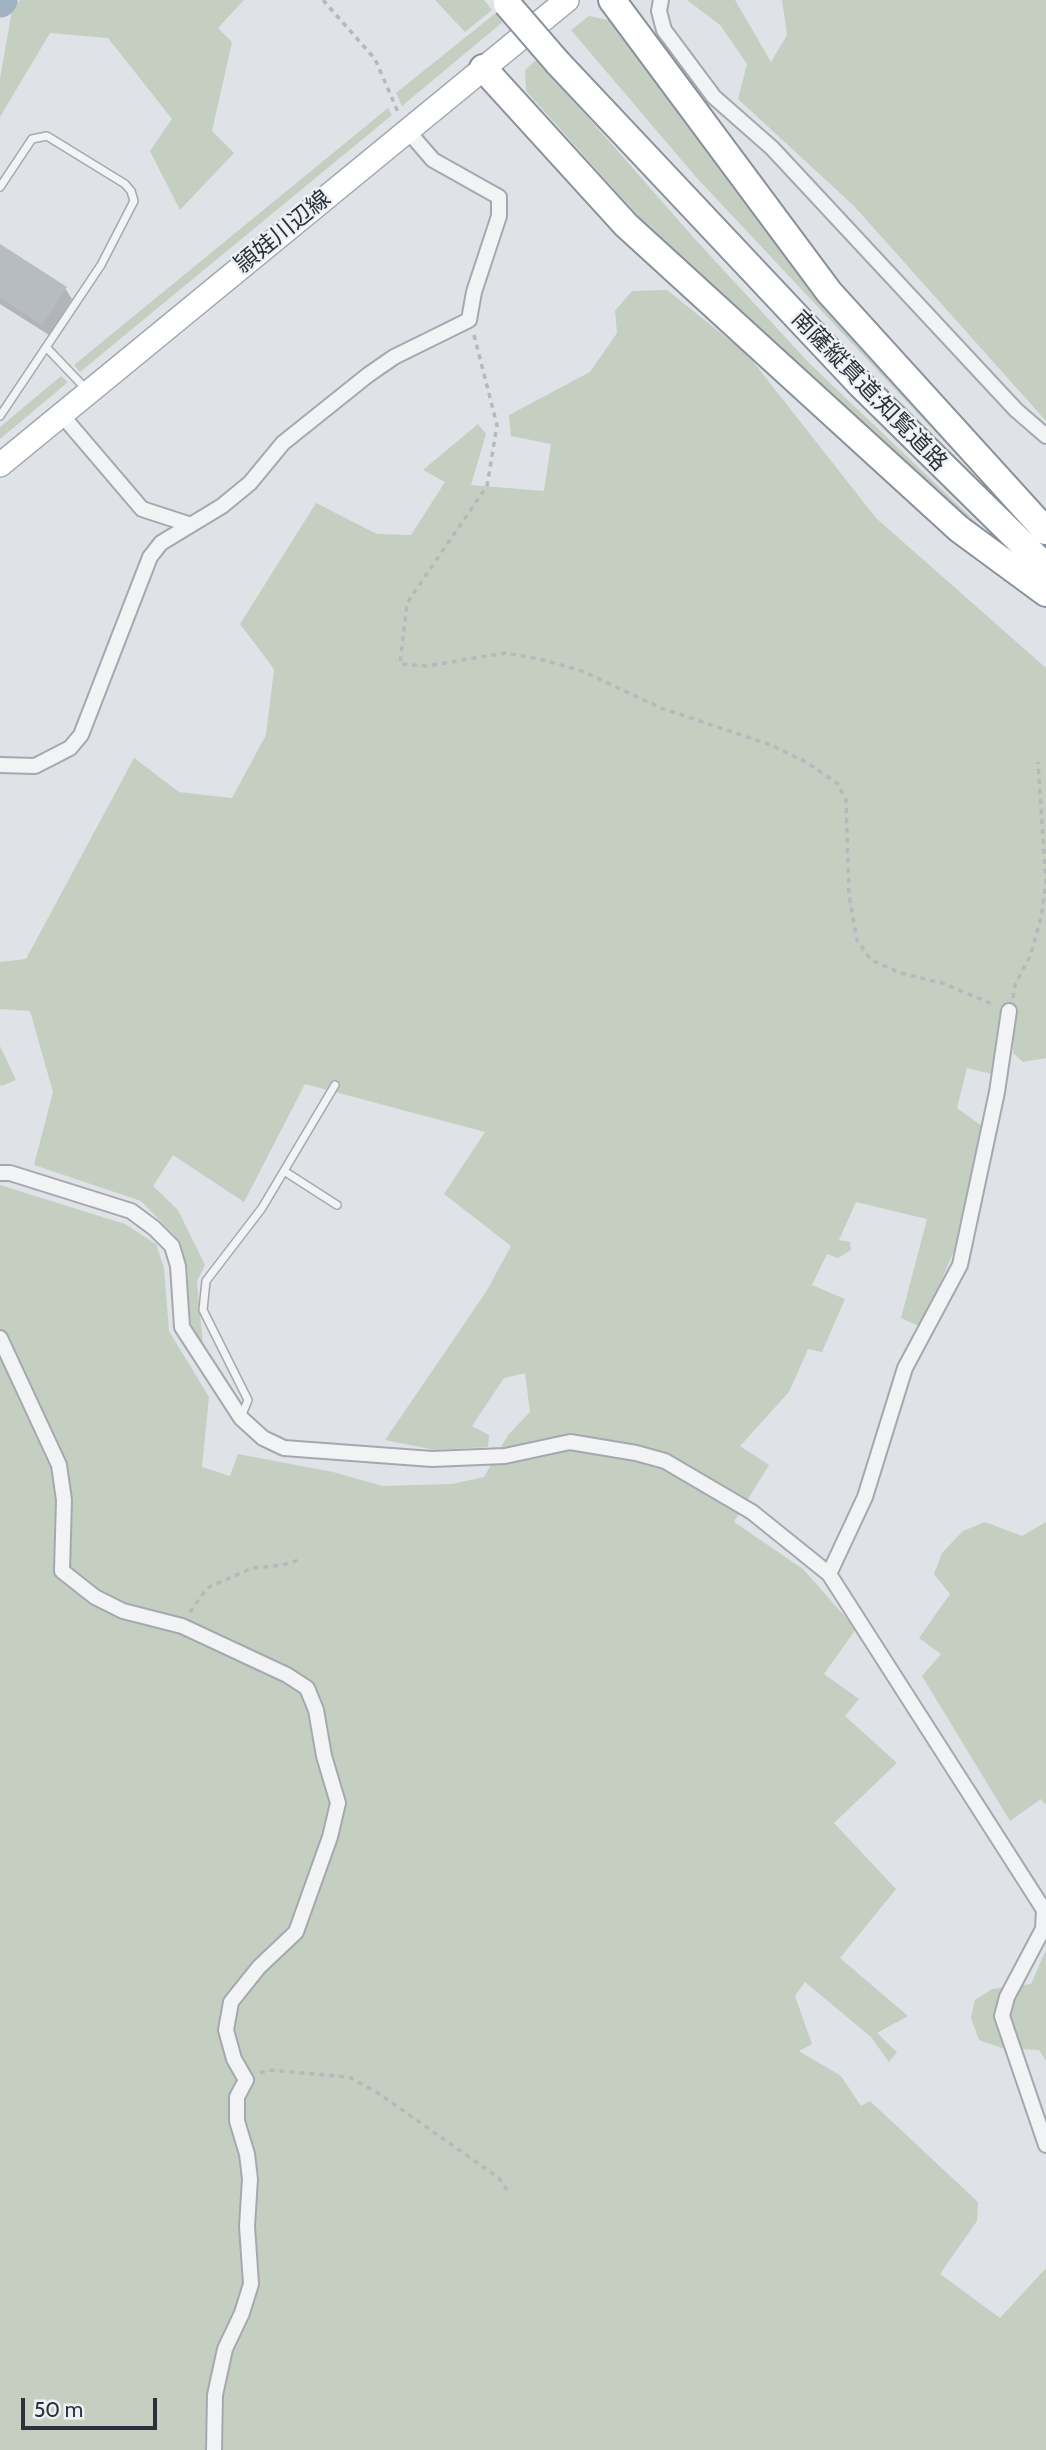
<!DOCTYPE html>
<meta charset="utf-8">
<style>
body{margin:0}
#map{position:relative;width:1046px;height:2450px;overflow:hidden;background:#dfe2e6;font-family:Cabin,sans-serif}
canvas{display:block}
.scale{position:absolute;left:21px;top:2398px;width:136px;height:32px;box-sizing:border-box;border:4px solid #2a313b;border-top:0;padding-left:9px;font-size:21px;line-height:24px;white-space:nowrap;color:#2a313b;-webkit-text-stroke:5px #eef1f4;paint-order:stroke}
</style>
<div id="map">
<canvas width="1046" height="2450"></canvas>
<div class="scale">50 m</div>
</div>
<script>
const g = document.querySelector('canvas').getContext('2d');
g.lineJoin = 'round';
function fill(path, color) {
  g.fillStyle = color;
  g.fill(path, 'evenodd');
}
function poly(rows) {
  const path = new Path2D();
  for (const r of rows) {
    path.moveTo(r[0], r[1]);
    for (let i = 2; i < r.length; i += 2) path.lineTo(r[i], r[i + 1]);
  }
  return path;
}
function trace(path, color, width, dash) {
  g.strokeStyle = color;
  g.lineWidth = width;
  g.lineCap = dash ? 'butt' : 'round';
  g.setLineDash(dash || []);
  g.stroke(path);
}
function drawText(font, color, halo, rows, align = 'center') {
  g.font = font + ' Cabin,"Noto Sans JP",sans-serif';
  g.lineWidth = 5;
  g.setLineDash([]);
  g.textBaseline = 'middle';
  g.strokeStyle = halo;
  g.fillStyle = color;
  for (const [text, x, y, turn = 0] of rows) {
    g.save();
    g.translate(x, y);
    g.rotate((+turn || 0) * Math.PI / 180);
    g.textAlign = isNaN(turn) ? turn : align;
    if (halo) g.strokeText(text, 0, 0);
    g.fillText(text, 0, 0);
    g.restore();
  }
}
const green = poly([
 [21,0,244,0,218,28,232,42,212,131,234,153,180,210,150,151,172,119,108,38,50,33,0,117,0,78,13,5],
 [435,0,484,0,492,10,465,32],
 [687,0,735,0,771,62,787,35,782,0,1046,0,1046,421,854,206,738,99,747,64,720,25],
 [497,12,504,21,402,106,396,93],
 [589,16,608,20,613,16,988,482,985,485,696,177,571,30],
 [537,59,694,238,809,363,979,525,1000,550,674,256,526,91,525,70],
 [388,108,392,115,80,372,74,365],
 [667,290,747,354,876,518,1046,668,1046,1058,1023,1062,1013,1053,1015,1008,1004,1004,992,1074,967,1068,957,1108,985,1128,961,1235,921,1327,901,1318,927,1219,856,1202,839,1240,850,1242,851,1250,838,1258,827,1254,812,1285,845,1299,822,1352,808,1349,789,1392,740,1446,769,1465,734,1522,803,1569,856,1629,824,1674,859,1699,845,1716,897,1763,834,1823,896,1889,840,1958,908,2016,877,2033,897,2052,889,2062,871,2037,805,1982,795,1996,812,2044,799,2051,841,2076,861,2106,870,2101,978,2202,977,2221,940,2274,1000,2318,1046,2268,1046,2450,0,2450,0,1185,125,1224,156,1244,164,1268,169,1331,209,1397,202,1467,230,1476,238,1454,333,1472,383,1486,452,1484,484,1477,508,1435,530,1412,525,1373,504,1378,472,1426,489,1435,488,1447,435,1450,385,1440,486,1292,511,1246,444,1194,485,1132,305,1084,244,1202,173,1155,153,1186,178,1210,205,1265,197,1281,203,1345,190,1322,187,1266,175,1236,141,1201,34,1165,53,1092,30,1011,0,1009,0,962,26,959,134,758,179,792,232,798,266,735,274,669,240,624,316,503,377,534,411,535,445,482,423,470,478,424,486,434,471,485,544,491,551,444,511,436,509,415,590,372,617,333,615,311,632,291],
 [61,376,68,382,0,439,0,427],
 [0,1046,16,1080,1,1086,0,1084],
 [985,1522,1022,1536,1046,1522,1046,1805,1041,1799,1010,1821,922,1676,941,1654,919,1638,950,1594,934,1574,942,1553,963,1531],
 [1046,1950,1046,2061,1039,2050,1002,2048,979,2040,971,2018,975,2000,992,1989,1031,1984]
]);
const shadow = poly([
 [0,246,65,288,72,299,49,335,0,304]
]);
const river = poly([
 [0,1,1,0]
]);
const building = poly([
 [0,244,67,287,42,325,0,298]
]);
const path = poly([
 [323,0,375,59,398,112],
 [474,335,497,425,487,486,407,603,400,664,427,666,505,653,540,659,582,671,661,708,771,745,806,762,838,784,846,800,849,895,857,940,871,960,901,973,942,983,995,1005],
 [1013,998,1015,985,1031,954,1041,918,1046,882,1038,762],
 [190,1612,207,1588,252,1568,283,1565,302,1559],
 [260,2073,269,2070,349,2077,378,2093,499,2178,509,2193]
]);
const lane = poly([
 [0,187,32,139,47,136,125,184,131,191,134,201,101,265,0,416],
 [47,348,86,389],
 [284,1171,337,1205],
 [241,1417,248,1400,203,1310,206,1281,262,1208,335,1085]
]);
const street = poly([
 [661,0,659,11,664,30,714,97,772,148,1016,410,1046,436],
 [61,414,142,509,188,524],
 [0,765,35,766,70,748,81,735,150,557,161,543,222,506,250,483,283,443,368,375,394,357,469,320,474,292,499,216,499,197,433,160,407,130],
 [0,1173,10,1173,131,1211,154,1228,172,1246,178,1266,182,1327,241,1418,263,1438,284,1448,432,1459,505,1456,570,1442,636,1453,665,1461,752,1512,829,1574,1044,1910,1043,1929,1007,1997,1002,2016,1046,2145],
 [0,1338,59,1465,64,1500,62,1571,95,1597,123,1611,182,1626,287,1675,307,1688,316,1710,324,1756,338,1803,330,1837,296,1932,259,1967,231,2002,226,2030,234,2059,246,2080,237,2097,237,2121,247,2154,250,2179,247,2226,251,2284,242,2313,225,2349,215,2395,214,2450],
 [829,1574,865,1497,905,1368,960,1265,997,1092,1009,1011]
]);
const primary = poly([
 [0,465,567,0]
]);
const highway = poly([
 [612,0,829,292,1046,531],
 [558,63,861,385,1046,567],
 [483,68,626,225,959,529,1046,593]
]);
const highwayBridge = poly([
 [507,4,558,63]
]);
const streetNames = [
 ["頴娃川辺線",283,232,-39],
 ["南薩縦貫道;知覧道路",869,391,46]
];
fill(green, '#c5cfc1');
fill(shadow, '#0003');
trace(river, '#9eb2c2', 33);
fill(building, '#b7bcc2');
trace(lane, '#a5a9af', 10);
trace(street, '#a5a9af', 18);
trace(primary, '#a0a7b0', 26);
trace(highway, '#88919b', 30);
trace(path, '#b5b9bd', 3.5, [5, 5]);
trace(lane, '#f1f3f5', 7);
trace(street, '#f1f3f5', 14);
trace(primary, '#fff', 23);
trace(highway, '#fff', 26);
trace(highwayBridge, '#88919b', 30, []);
trace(highwayBridge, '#fff', 26);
drawText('23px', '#2a313b', '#eef1f4', streetNames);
</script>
